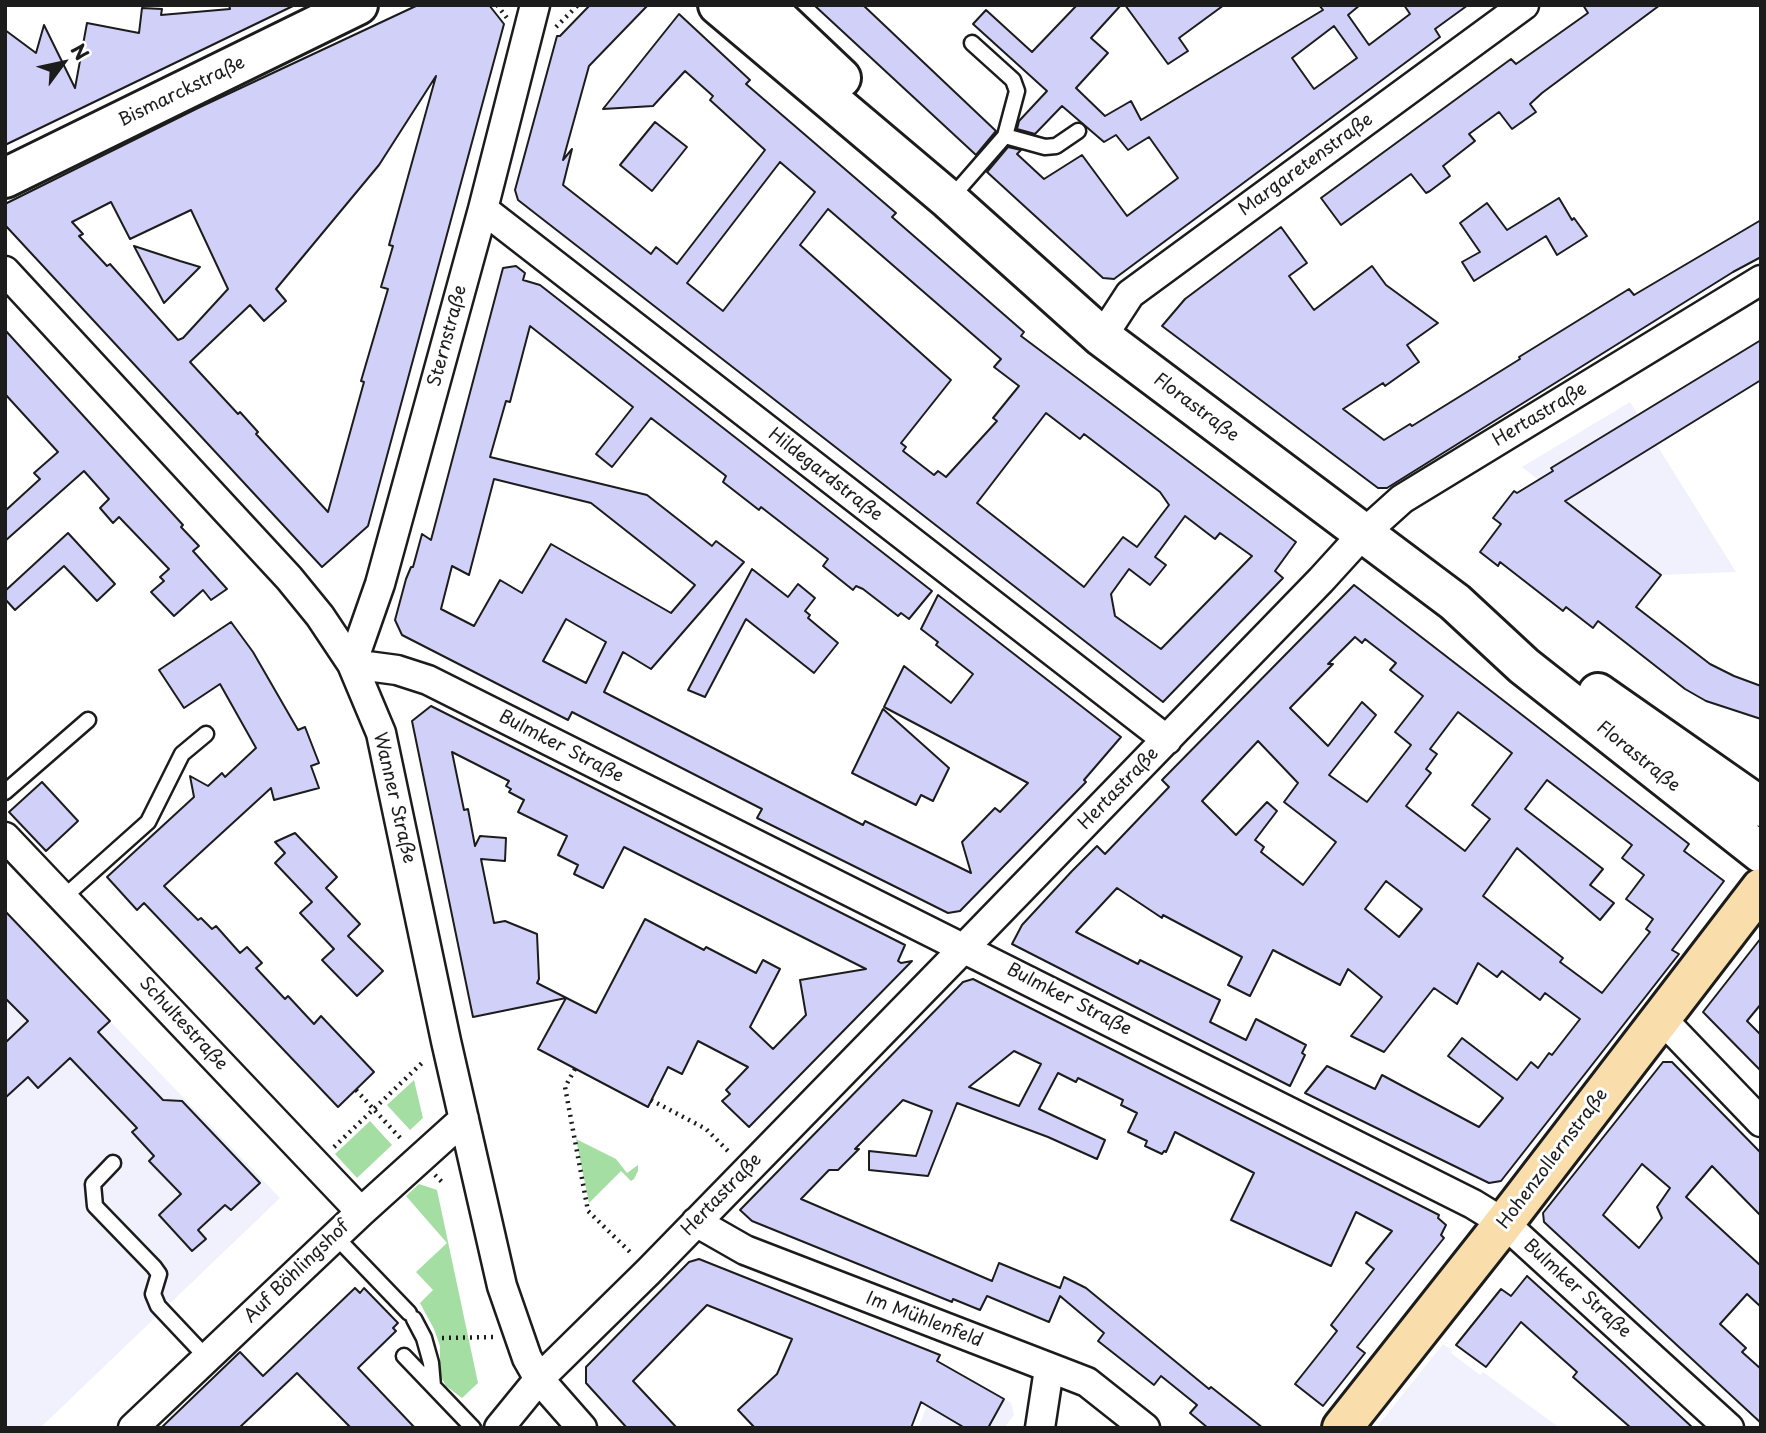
<!DOCTYPE html>
<meta charset="utf-8">
<style>
body{margin:0}
#map{position:relative;width:1766px;height:1433px;overflow:hidden;background:#fff;font-family:"Playpen Sans",sans-serif}
canvas{display:block}
.frame{position:absolute;inset:0;border:7px solid #1c1c1c;pointer-events:none}
.north{position:absolute;left:28px;top:28px;width:70px;height:70px;-webkit-text-stroke:5px #fff;paint-order:stroke;rotate:57deg;font-size:19px;font-weight:700;line-height:28px;text-align:center;color:#1c1c1c}
.north::after{content:'';display:block;margin:auto;width:24px;height:32px;background:#1c1c1c;clip-path:polygon(50% 0,100% 100%,50% 72%,0 100%)}
</style>
<div id="map">
<canvas width="1766" height="1433"></canvas>
<div class="frame"></div>
<div class="north">N</div>
</div>
<script>
const g = document.querySelector('canvas').getContext('2d');
g.lineJoin = 'round';
function fill(path, color) {
  g.fillStyle = color;
  g.fill(path, 'evenodd');
}
function poly(rows) {
  const path = new Path2D();
  for (const r of rows) {
    path.moveTo(r[0], r[1]);
    for (let i = 2; i < r.length; i += 2) path.lineTo(r[i], r[i + 1]);
  }
  return path;
}
function trace(path, color, width, dash) {
  g.strokeStyle = color;
  g.lineWidth = width;
  g.lineCap = dash ? 'butt' : 'round';
  g.setLineDash(dash || []);
  g.stroke(path);
}
function drawText(font, color, halo, rows, align = 'center') {
  g.font = font + ' "Playpen Sans",sans-serif';
  g.lineWidth = 6;
  g.setLineDash([]);
  g.textBaseline = 'middle';
  g.strokeStyle = halo;
  g.fillStyle = color;
  for (const [text, x, y, turn = 0] of rows) {
    g.save();
    g.translate(x, y);
    g.rotate((+turn || 0) * Math.PI / 180);
    g.textAlign = isNaN(turn) ? turn : align;
    if (halo) g.strokeText(text, 0, 0);
    g.fillText(text, 0, 0);
    g.restore();
  }
}
const built = poly([
 [1630,402,1736,572,1661,575,1522,467],
 [5,912,280,1198,40,1428,5,1428],
 [1443,1344,1452,1350,1451,1353,1480,1375,1483,1372,1560,1428,1376,1428],
 [937,1361,1011,1403,1014,1415,1004,1428,918,1428,927,1406,921,1402]
]);
const green = poly([
 [414,1080,423,1118,410,1130,387,1105],
 [370,1121,392,1145,357,1178,335,1154],
 [576,1139,616,1159,627,1173,638,1165,638,1171,634,1179,631,1181,621,1171,589,1203],
 [419,1184,437,1190,478,1383,462,1398,446,1386,440,1375,440,1346,434,1329,420,1303,433,1290,416,1272,447,1243,406,1196]
]);
const building = poly([
 [229,5,295,5,5,145,5,30,36,53,44,25,75,88,87,23,139,33,142,8,162,9,161,15,230,9,229,5],
 [418,5,489,5,504,24,368,526,322,567,5,225,5,204,198,108,418,5],
 [436,76,389,245,393,246,381,287,388,289,361,381,364,382,328,512,256,434,258,432,240,412,238,414,190,362,250,305,264,321,286,301,276,289,379,165,436,76],
 [111,202,130,239,191,210,228,289,183,338,178,340,110,264,107,266,79,236,83,234,72,222,111,202],
 [590,5,648,5,589,66,563,160,572,149,563,185,651,254,656,247,677,264,765,150,710,100,713,96,685,71,653,106,603,109,679,14,750,80,746,84,896,213,892,217,1024,332,1021,336,1296,542,1275,571,1283,578,1163,702,518,200,515,190,557,36,560,36,590,5],
 [780,162,815,192,723,311,687,283,780,162],
 [828,209,1001,359,994,367,1019,386,993,418,997,421,946,477,938,471,934,475,903,451,906,447,901,443,951,380,800,245,828,209],
 [1046,413,1080,439,1084,434,1160,492,1169,505,1137,547,1123,537,1084,587,977,503,1046,413],
 [1185,516,1215,539,1220,533,1252,556,1161,649,1115,616,1111,594,1129,569,1150,585,1166,565,1155,557,1185,516],
 [814,5,863,5,996,131,976,155,814,5],
 [1077,5,1121,5,1091,38,1108,53,1076,88,1105,116,1131,101,1141,120,1323,10,1319,5,1360,5,1348,15,1369,45,1410,14,1404,5,1468,5,1435,29,1440,37,1114,279,1103,278,987,172,1008,147,1021,150,1017,154,1044,179,1082,155,1127,216,1178,178,1149,137,1128,150,1116,135,1104,142,1062,106,1035,134,1017,129,1019,121,1047,91,973,24,986,10,1032,52,1077,5],
 [1334,26,1357,58,1314,89,1292,58,1334,26],
 [1125,5,1224,5,1179,38,1188,51,1168,64,1125,5],
 [1583,5,1660,5,1542,93,1530,104,1536,112,1512,129,1499,112,1469,134,1475,141,1443,166,1450,176,1430,191,1426,193,1411,174,1341,225,1321,198,1511,59,1516,64,1588,13,1583,5],
 [655,122,687,147,652,191,620,165,655,122],
 [1559,198,1572,220,1574,218,1587,236,1557,255,1546,236,1474,281,1462,262,1480,252,1460,223,1487,203,1507,230,1559,198],
 [1761,220,1761,257,1733,272,1387,488,1378,488,1162,326,1185,299,1281,227,1307,263,1289,276,1314,310,1372,266,1386,285,1438,323,1407,345,1419,362,1385,386,1383,383,1343,409,1384,440,1410,424,1412,426,1475,387,1520,359,1519,357,1629,289,1634,295,1761,220],
 [134,246,180,261,200,267,164,303,134,246],
 [516,266,525,273,523,280,540,285,932,591,909,619,901,613,898,616,863,589,856,586,853,590,823,566,828,559,761,507,759,510,723,482,726,476,651,418,612,467,596,454,633,407,530,326,510,402,506,401,490,457,647,495,712,546,716,541,744,562,651,669,623,652,604,692,863,825,865,821,971,873,962,842,995,808,1000,812,1028,783,884,707,904,666,951,703,973,674,936,645,938,642,921,629,938,595,1121,737,1084,780,1086,782,960,911,948,913,914,896,757,818,762,809,572,712,568,720,402,635,395,620,406,579,411,567,413,567,422,534,431,540,503,268,516,266],
 [494,479,591,503,695,585,671,613,551,544,522,593,500,580,474,626,441,609,452,566,469,575,494,479],
 [566,619,606,642,586,683,543,661,566,619],
 [5,330,183,525,181,527,199,546,193,551,227,589,211,600,203,590,174,616,151,592,164,581,160,577,169,569,119,517,113,523,100,508,109,499,84,471,5,541,5,511,40,479,34,473,58,452,5,394,5,330],
 [1761,340,1761,380,1565,501,1661,575,1636,607,1710,664,1734,676,1761,686,1761,719,1706,701,1685,689,1598,621,1593,628,1566,607,1563,611,1500,562,1498,566,1480,552,1501,524,1493,518,1514,491,1517,493,1553,471,1551,468,1761,340],
 [68,533,115,584,97,601,64,566,15,610,5,599,5,591,68,533],
 [752,569,788,597,798,584,815,598,805,611,810,615,808,618,838,643,814,673,746,619,705,697,688,690,752,569],
 [1354,585,1689,844,1684,851,1724,881,1672,950,1679,954,1501,1181,1489,1183,1305,1093,1327,1066,1375,1089,1382,1075,1479,1127,1503,1098,1448,1056,1462,1038,1517,1080,1531,1062,1538,1068,1549,1053,1552,1055,1580,1019,1545,993,1540,1000,1502,971,1497,977,1478,963,1457,1004,1434,988,1384,1052,1351,1036,1382,997,1348,969,1340,985,1273,950,1250,996,1228,985,1242,957,1163,915,1162,918,1117,888,1076,932,1138,964,1140,960,1220,1000,1210,1022,1246,1040,1256,1019,1306,1045,1302,1053,1305,1055,1290,1086,1012,944,1022,925,1072,871,1097,846,1105,854,1169,787,1162,780,1354,585],
 [1355,637,1362,643,1365,639,1396,663,1390,670,1423,696,1395,732,1411,745,1367,802,1329,775,1376,715,1362,702,1328,746,1290,708,1333,664,1328,664,1355,637],
 [1458,712,1512,753,1472,805,1490,819,1465,851,1406,806,1431,773,1426,769,1437,754,1430,749,1458,712],
 [1258,741,1298,783,1284,802,1336,842,1303,885,1261,852,1264,847,1255,840,1277,811,1267,802,1236,835,1202,801,1258,741],
 [1547,780,1632,845,1622,858,1644,875,1626,899,1653,919,1646,929,1650,932,1602,993,1560,962,1563,958,1483,896,1517,848,1600,920,1614,903,1590,885,1603,869,1525,809,1547,780],
 [1386,881,1422,909,1399,937,1365,909,1386,881],
 [231,622,253,652,298,730,305,727,319,763,311,766,319,788,274,800,271,788,164,886,198,920,201,918,212,929,216,926,240,953,247,947,262,963,256,968,285,999,288,996,314,1024,321,1016,374,1072,338,1107,144,903,137,910,107,877,194,797,190,776,208,786,222,773,225,777,256,748,220,684,184,708,159,670,231,622],
 [431,706,905,945,898,961,901,963,912,961,749,1127,722,1101,730,1094,726,1090,748,1067,698,1041,682,1074,668,1067,648,1107,538,1049,566,998,473,1017,412,721,431,706],
 [452,752,509,781,506,786,511,789,509,792,524,800,518,812,567,836,558,855,578,865,574,874,603,888,624,847,866,969,800,980,806,1015,773,1049,750,1027,780,969,763,960,756,973,706,947,704,950,645,919,596,1013,537,983,539,979,537,934,505,921,494,923,481,859,505,861,506,838,480,836,475,846,468,809,464,810,452,752],
 [883,709,949,768,933,801,921,795,916,805,852,773,883,709],
 [42,782,78,821,46,851,9,812,42,782],
 [295,833,337,877,326,888,360,924,348,936,383,971,357,996,322,960,334,949,300,913,312,902,275,863,285,853,275,842,295,833],
 [5,911,110,1021,98,1032,163,1100,182,1101,260,1183,231,1210,225,1205,198,1230,206,1239,192,1251,159,1215,181,1194,149,1161,154,1156,132,1132,137,1128,70,1058,38,1088,28,1077,5,1098,5,1043,28,1021,5,998,5,911],
 [1761,938,1761,1004,1747,1021,1761,1035,1761,1071,1703,1012,1761,938],
 [973,979,1439,1215,1438,1218,1446,1225,1441,1235,1444,1238,1357,1347,1365,1353,1323,1406,1295,1384,1337,1331,1331,1325,1374,1269,1366,1263,1392,1231,1356,1212,1331,1266,1231,1220,1254,1173,1175,1132,1166,1152,1164,1151,1162,1154,1145,1146,1147,1141,1128,1132,1137,1113,1121,1105,1123,1100,1078,1078,1076,1082,1058,1073,1039,1109,1105,1140,1097,1159,1048,1137,957,1103,928,1176,869,1170,869,1151,916,1156,932,1111,903,1100,855,1149,859,1149,838,1170,829,1170,801,1199,992,1281,999,1263,1060,1288,1064,1277,1086,1288,1209,1389,1211,1387,1263,1428,1208,1428,1190,1413,1197,1405,1161,1376,1154,1385,1098,1341,1104,1333,1060,1296,1049,1322,987,1296,980,1310,953,1299,952,1302,752,1221,740,1210,963,982,973,979],
 [1014,1051,1041,1064,1019,1106,969,1087,1014,1051],
 [1663,1062,1672,1062,1761,1153,1761,1216,1712,1166,1686,1197,1761,1266,1761,1307,1747,1294,1720,1324,1746,1348,1742,1352,1761,1369,1761,1423,1544,1222,1543,1213,1663,1062],
 [1642,1164,1670,1188,1657,1207,1662,1218,1639,1248,1603,1215,1642,1164],
 [699,1259,940,1355,937,1361,1004,1399,988,1428,965,1428,921,1402,911,1428,755,1428,738,1410,777,1374,792,1339,707,1305,633,1381,677,1428,627,1428,586,1383,586,1367,689,1262,699,1259],
 [1527,1276,1623,1363,1693,1428,1631,1428,1573,1377,1577,1372,1521,1322,1486,1367,1456,1345,1501,1289,1511,1296,1527,1276],
 [355,1288,360,1293,364,1288,398,1323,393,1328,396,1331,358,1368,415,1428,351,1428,297,1373,239,1428,161,1428,240,1352,263,1376,355,1288]
]);
const path = poly([
 [497,5,507,18],
 [556,27,578,5],
 [575,1069,565,1087,588,1211,633,1255],
 [356,1090,403,1141],
 [651,1100,706,1129,731,1154],
 [334,1147,424,1061],
 [435,1175,443,1183],
 [442,1338,493,1337]
]);
const lane = poly([
 [1005,136,1045,147,1056,146,1078,131],
 [950,199,1005,136,1017,91,1013,80,972,43],
 [5,792,88,720],
 [64,897,148,822,182,754,206,734],
 [113,1163,93,1184,95,1206,154,1267,159,1274,153,1294,158,1306,207,1358],
 [335,1236,409,1313],
 [414,1319,424,1338,431,1363,433,1386],
 [404,1356,473,1428]
]);
const street = poly([
 [483,209,1167,740],
 [5,271,289,578,320,616,352,664,381,733,446,1041,502,1286,527,1358,539,1379,582,1428],
 [1102,337,1130,294,1524,5],
 [352,664,397,670,428,680,1473,1204,1504,1223,1729,1428],
 [352,664,380,584,483,209,535,5],
 [5,837,361,1212],
 [1660,1017,1761,1122],
 [696,1222,745,1250,1087,1382,1145,1428],
 [133,1428,361,1212,464,1119],
 [499,1428,539,1379,649,1271,964,948,1321,580,1362,535,1402,499,1761,280],
 [1040,1428,1049,1369]
]);
const secondary = poly([
 [718,5,949,200,1102,337,1455,602,1524,666,1761,853],
 [764,5,841,78],
 [5,178,358,5],
 [1598,693,1761,807]
]);
const primary = poly([
 [1342,1428,1504,1223,1761,888]
]);
const streetNames = [
 ["Bismarckstraße",182,92,-26],
 ["Margaretenstraße",1306,165,-36],
 ["Sternstraße",448,336,-75],
 ["Florastraße",1196,408,37],
 ["Hertastraße",1540,415,-31],
 ["Hildegardstraße",825,475,38],
 ["Bulmker Straße",561,747,27],
 ["Florastraße",1638,757,39],
 ["Hertastraße",1119,789,-46],
 ["Wanner Straße",394,798,77],
 ["Bulmker Straße",1069,1000,27],
 ["Schultestraße",183,1024,47],
 ["Hohenzollernstraße",1553,1159,-53],
 ["Hertastraße",722,1195,-46],
 ["Auf Böhlingshof",297,1272,-44],
 ["Bulmker Straße",1577,1289,42],
 ["Im Mühlenfeld",924,1320,21]
];
fill(built, '#f1f1fd');
fill(green, '#a4dea3');
fill(building, '#d1d0f9');
trace(building, '#1c1c1c', 2);
trace(lane, '#1c1c1c', 19);
trace(street, '#1c1c1c', 33);
trace(secondary, '#1c1c1c', 44);
trace(primary, '#1c1c1c', 44);
trace(path, '#1c1c1c', 4.5, [2, 5]);
trace(lane, '#fff', 14);
trace(street, '#fff', 28);
trace(secondary, '#fff', 38);
trace(primary, '#f9deab', 38);
drawText('18px', '#1c1c1c', '#fff', streetNames);
</script>
